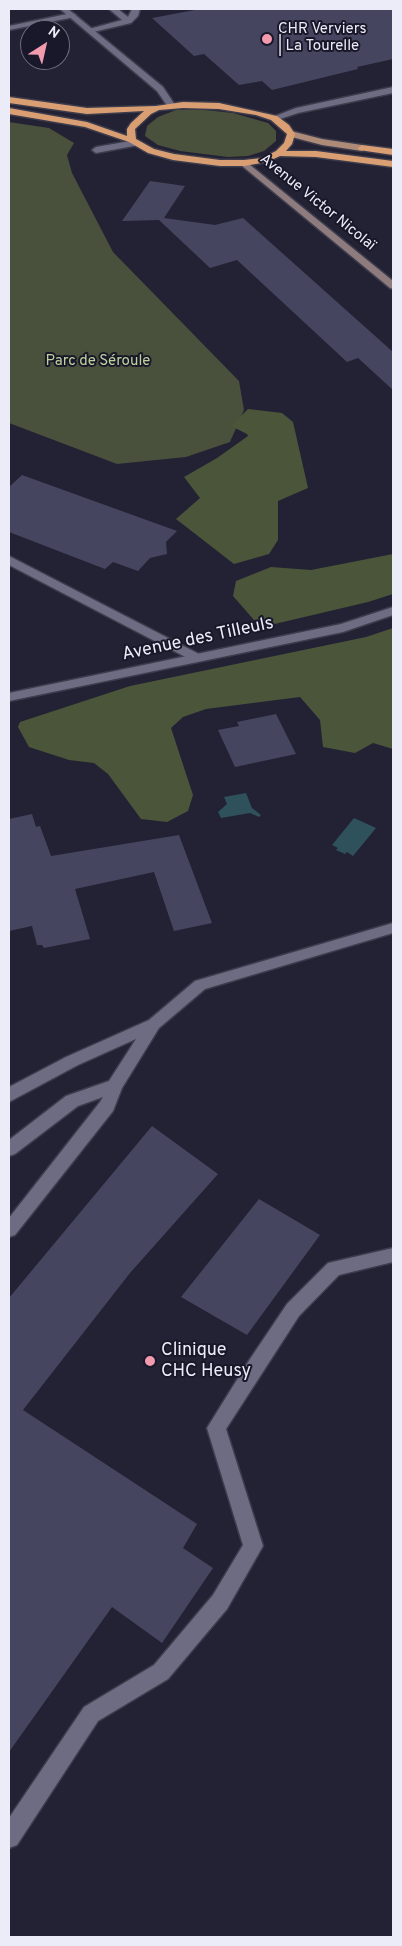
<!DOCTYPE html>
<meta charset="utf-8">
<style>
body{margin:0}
#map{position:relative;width:402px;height:1946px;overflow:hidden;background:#222234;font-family:Overpass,sans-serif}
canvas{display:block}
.frame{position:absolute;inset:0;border:10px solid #ececf9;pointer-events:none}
.north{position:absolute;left:20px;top:20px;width:50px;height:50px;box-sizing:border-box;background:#19182a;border:1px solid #6d6d7d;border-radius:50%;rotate:35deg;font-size:14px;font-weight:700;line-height:20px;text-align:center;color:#ececf9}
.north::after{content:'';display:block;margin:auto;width:18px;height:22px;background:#f29aae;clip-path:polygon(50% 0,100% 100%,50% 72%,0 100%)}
</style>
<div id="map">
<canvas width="402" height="1946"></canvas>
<div class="frame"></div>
<div class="north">N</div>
</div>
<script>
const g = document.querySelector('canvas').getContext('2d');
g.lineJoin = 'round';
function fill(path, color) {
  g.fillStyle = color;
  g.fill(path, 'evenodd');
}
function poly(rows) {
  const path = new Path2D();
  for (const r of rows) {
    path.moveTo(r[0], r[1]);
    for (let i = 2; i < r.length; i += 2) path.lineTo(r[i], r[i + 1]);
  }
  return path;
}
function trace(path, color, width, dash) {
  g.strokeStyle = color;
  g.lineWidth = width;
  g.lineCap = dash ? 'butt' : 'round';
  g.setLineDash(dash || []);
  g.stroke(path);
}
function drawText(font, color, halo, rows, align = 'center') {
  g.font = font + ' Overpass,sans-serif';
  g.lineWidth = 4;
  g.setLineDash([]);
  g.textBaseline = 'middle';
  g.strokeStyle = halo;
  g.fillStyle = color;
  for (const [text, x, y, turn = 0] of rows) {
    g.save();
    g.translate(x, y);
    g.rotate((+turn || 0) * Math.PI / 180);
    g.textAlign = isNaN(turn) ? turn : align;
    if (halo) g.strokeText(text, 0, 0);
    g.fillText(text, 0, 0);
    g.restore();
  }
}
const green = poly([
 [196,109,233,113,268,123,276,131,276,141,264,151,248,156,228,157,180,151,158,145,145,136,147,126,158,117,176,110],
 [9,122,49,128,74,143,67,155,72,173,113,252,239,381,244,410,230,442,186,457,117,464,9,423]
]);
const forest = poly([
 [248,409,282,413,293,422,308,488,278,501,278,540,269,554,234,564,176,519,200,498,184,477,217,458,248,436,247,434,231,426],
 [393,554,393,594,368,602,266,626,254,620,233,596,236,581,271,567,311,570],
 [393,628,393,749,373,743,355,753,323,747,320,720,300,697,206,709,183,717,171,728,193,795,188,811,167,822,141,819,108,774,94,763,69,760,29,747,18,727,20,722,130,686,366,637]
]);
const water = poly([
 [246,793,252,808,261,815,259,817,250,813,221,818,218,812,227,804,224,797],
 [354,818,376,828,353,856,347,852,345,854,336,850,338,848,332,845]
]);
const building = poly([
 [200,9,393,9,393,59,357,67,358,69,272,90,262,81,239,85,204,54,194,56,152,18],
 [150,181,185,186,164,218,215,225,243,218,393,352,393,390,358,358,347,362,237,260,210,268,159,220,122,221],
 [22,475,177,531,166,542,167,554,150,558,138,571,113,562,105,569,9,532,9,487],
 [276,714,296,754,235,767,218,730,239,726,237,722],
 [32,814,36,827,40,826,51,856,179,835,212,923,174,931,154,872,75,889,90,939,44,948,42,945,37,945,32,926,9,931,9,819],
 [152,1126,218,1174,130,1273,23,1410,197,1524,183,1548,213,1568,162,1643,112,1607,9,1752,9,1298],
 [259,1199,320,1235,247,1335,181,1297]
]);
const lane = poly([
 [109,9,118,9,128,17,132,9,140,9,138,16,131,23,89,33,89,29,122,20,109,9],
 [72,13,76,15,75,17,9,30,9,26,72,13],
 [136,140,139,141,139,145,96,153,92,150,96,147,136,140],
 [9,556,201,655,203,658,197,662,193,661,9,565,9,556],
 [393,923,393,933,205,989,159,1028,122,1088,113,1111,15,1235,9,1237,9,1218,100,1102,103,1097,78,1106,15,1154,9,1156,9,1140,66,1096,109,1081,136,1039,78,1065,9,1102,9,1087,66,1057,149,1020,195,981,393,923],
 [393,1248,393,1262,339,1275,299,1316,226,1429,263,1546,227,1609,168,1679,98,1721,17,1845,9,1848,9,1818,84,1707,154,1665,213,1595,243,1545,207,1428,248,1362,287,1304,328,1263,393,1248]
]);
const street = poly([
 [60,9,68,9,163,87,175,105,174,107,168,107,157,91,60,9],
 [393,87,393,93,298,113,274,121,270,118,296,108,393,87],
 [393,607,393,615,343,632,9,701,9,693,341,624,393,607]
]);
const secondary = poly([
 [244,160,393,281,393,289,390,288,241,165,241,161,244,160]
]);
const primary = poly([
 [291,131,322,139,362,145,366,148,362,151,322,145,288,136,288,132,291,131]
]);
const highway = poly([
 [9,97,87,108,156,106,183,102,219,103,277,116,289,125,295,134,292,144,286,151,316,151,393,161,393,167,316,157,280,156,267,162,244,166,220,166,173,160,148,153,129,142,85,127,9,114,9,108,87,122,127,136,127,129,131,123,144,111,87,114,9,103,9,97],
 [183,108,219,109,256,115,271,120,287,134,284,143,276,151,262,158,244,160,220,160,174,154,154,149,136,139,135,129,151,114,159,110,183,108],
 [362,145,393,149,393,155,359,150,358,148,362,145]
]);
const markers = [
 [267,39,6,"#f29aae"],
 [150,1361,6,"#f29aae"]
];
const farPoinames = [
 ["CHR Verviers",278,30],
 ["| La Tourelle",278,47]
];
const farStreetnames = [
 ["Avenue Victor Nicolaï",317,203,39]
];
const farParknames = [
 ["Parc de Séroule",98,362]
];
const streetNames = [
 ["Avenue des Tilleuls",198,640,-12]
];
const poiNames = [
 ["Clinique",161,1351],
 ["CHC Heusy",161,1372]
];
fill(green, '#49503b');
fill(forest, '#4b553a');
fill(water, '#2f515c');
fill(building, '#46455f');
trace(lane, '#3d3c4c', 3);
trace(street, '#3d3c4c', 3);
trace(secondary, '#3d3c4c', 3);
trace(primary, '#3d3c4c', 3);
trace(highway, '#3d3c4c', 3);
fill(lane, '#6d6c82');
fill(street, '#6d6c82');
fill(secondary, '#8e7b7e');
fill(primary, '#ae8a79');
fill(highway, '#da9e73');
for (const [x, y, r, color] of markers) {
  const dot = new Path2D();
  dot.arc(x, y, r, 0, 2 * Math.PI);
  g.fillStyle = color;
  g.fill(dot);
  trace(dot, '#19182a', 2);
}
drawText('15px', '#ececf9', '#19182a', farPoinames, 'left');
drawText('15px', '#ececf9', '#19182a', farStreetnames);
drawText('15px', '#bed29d', '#19182a', farParknames);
drawText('18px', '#ececf9', '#19182a', streetNames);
drawText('18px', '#ececf9', '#19182a', poiNames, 'left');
</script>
